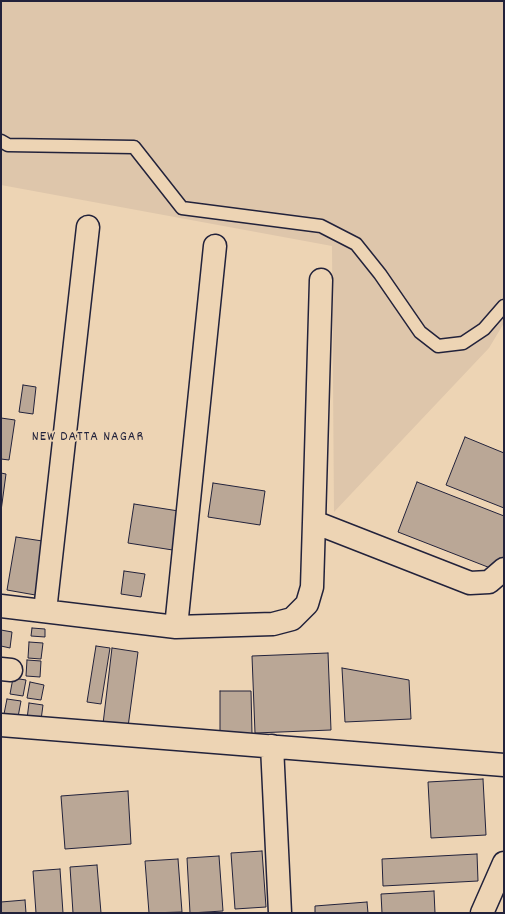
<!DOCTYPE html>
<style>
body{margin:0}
#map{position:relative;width:505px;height:914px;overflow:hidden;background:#edd4b4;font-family:Dekko,sans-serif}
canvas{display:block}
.frame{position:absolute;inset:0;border:2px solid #22223b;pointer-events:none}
</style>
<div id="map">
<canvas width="505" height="914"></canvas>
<div class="frame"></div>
</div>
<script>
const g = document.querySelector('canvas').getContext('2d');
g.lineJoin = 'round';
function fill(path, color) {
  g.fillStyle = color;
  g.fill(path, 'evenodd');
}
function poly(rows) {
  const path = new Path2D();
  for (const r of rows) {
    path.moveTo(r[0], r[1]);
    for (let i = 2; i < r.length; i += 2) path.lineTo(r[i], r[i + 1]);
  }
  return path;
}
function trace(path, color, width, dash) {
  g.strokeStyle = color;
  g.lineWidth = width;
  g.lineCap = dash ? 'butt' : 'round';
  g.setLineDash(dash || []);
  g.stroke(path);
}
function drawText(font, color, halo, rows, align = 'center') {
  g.font = font + ' Dekko,sans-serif';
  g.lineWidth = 3.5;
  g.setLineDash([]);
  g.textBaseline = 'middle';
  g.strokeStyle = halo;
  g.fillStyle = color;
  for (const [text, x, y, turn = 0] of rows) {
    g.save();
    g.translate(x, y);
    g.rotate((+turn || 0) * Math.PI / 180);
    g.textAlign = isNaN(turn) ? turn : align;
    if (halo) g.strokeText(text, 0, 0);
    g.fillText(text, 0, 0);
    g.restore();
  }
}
const built = poly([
 [1,1,504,1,504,323,489,348,334,512,332,246,1,185]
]);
const building = poly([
 [23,385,36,387,33,414,19,412,23,385],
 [1,418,15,420,9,460,1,459,1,418],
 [465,437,504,453,504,508,446,485,465,437],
 [1,473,6,474,1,511,1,473],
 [417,482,504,516,504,556,498,571,398,532,417,482],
 [213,483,265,491,260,525,208,517,213,483],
 [134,504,185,512,179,551,128,543,134,504],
 [16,537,49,542,41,596,7,590,16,537],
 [124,571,145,574,141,597,121,594,124,571],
 [32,628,45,629,45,637,31,636,32,628],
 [1,630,12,632,10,648,1,646,1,630],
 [29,642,43,643,41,659,28,658,29,642],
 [96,646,110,648,101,704,87,702,96,646],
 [112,648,138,652,128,727,103,724,112,648],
 [328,653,331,730,255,733,252,656,328,653],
 [27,660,41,661,40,677,26,676,27,660],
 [342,668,409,680,411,719,345,722,342,668],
 [13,678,26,680,23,696,10,694,13,678],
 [30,682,44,685,41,700,27,698,30,682],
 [220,691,251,691,252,734,220,734,220,691],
 [7,699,21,701,18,717,4,714,7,699],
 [29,703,43,705,41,720,27,719,29,703],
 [483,779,486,835,431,838,428,782,483,779],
 [128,791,131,844,65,849,61,796,128,791],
 [262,851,266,907,235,909,231,853,262,851],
 [477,854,478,881,383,886,382,859,477,854],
 [219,856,223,911,190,913,187,858,219,856],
 [178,859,182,912,149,913,145,861,178,859],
 [97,865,101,913,73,913,70,867,97,865],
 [60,869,63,913,36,913,33,871,60,869],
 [434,891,435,913,382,913,381,894,434,891],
 [25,900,26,913,1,913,1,902,25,900],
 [367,902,368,913,315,913,315,906,367,902]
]);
const lane = poly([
 [1,141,8,145,134,147,182,208,321,226,356,244,380,274,420,332,438,346,463,343,484,329,504,306]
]);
const street = poly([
 [314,522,321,280],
 [1,606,176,627,273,624,292,619,307,604,312,587,314,522,470,583,489,582,504,569],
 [45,611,88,227],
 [176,627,215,246],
 [1,669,11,670],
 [1,725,504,765],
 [272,746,280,913],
 [482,913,504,863]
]);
const neighbourhoodNames = [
 ["NEW DATTA NAGAR",88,438]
];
fill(built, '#dec6ab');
fill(building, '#baa796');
trace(building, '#22223b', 1);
trace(lane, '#22223b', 15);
trace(street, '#22223b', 25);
trace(lane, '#edd4b4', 12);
trace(street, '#edd4b4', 22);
g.letterSpacing = '1px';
drawText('14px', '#22223b', '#edd4b4', neighbourhoodNames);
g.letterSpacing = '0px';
</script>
